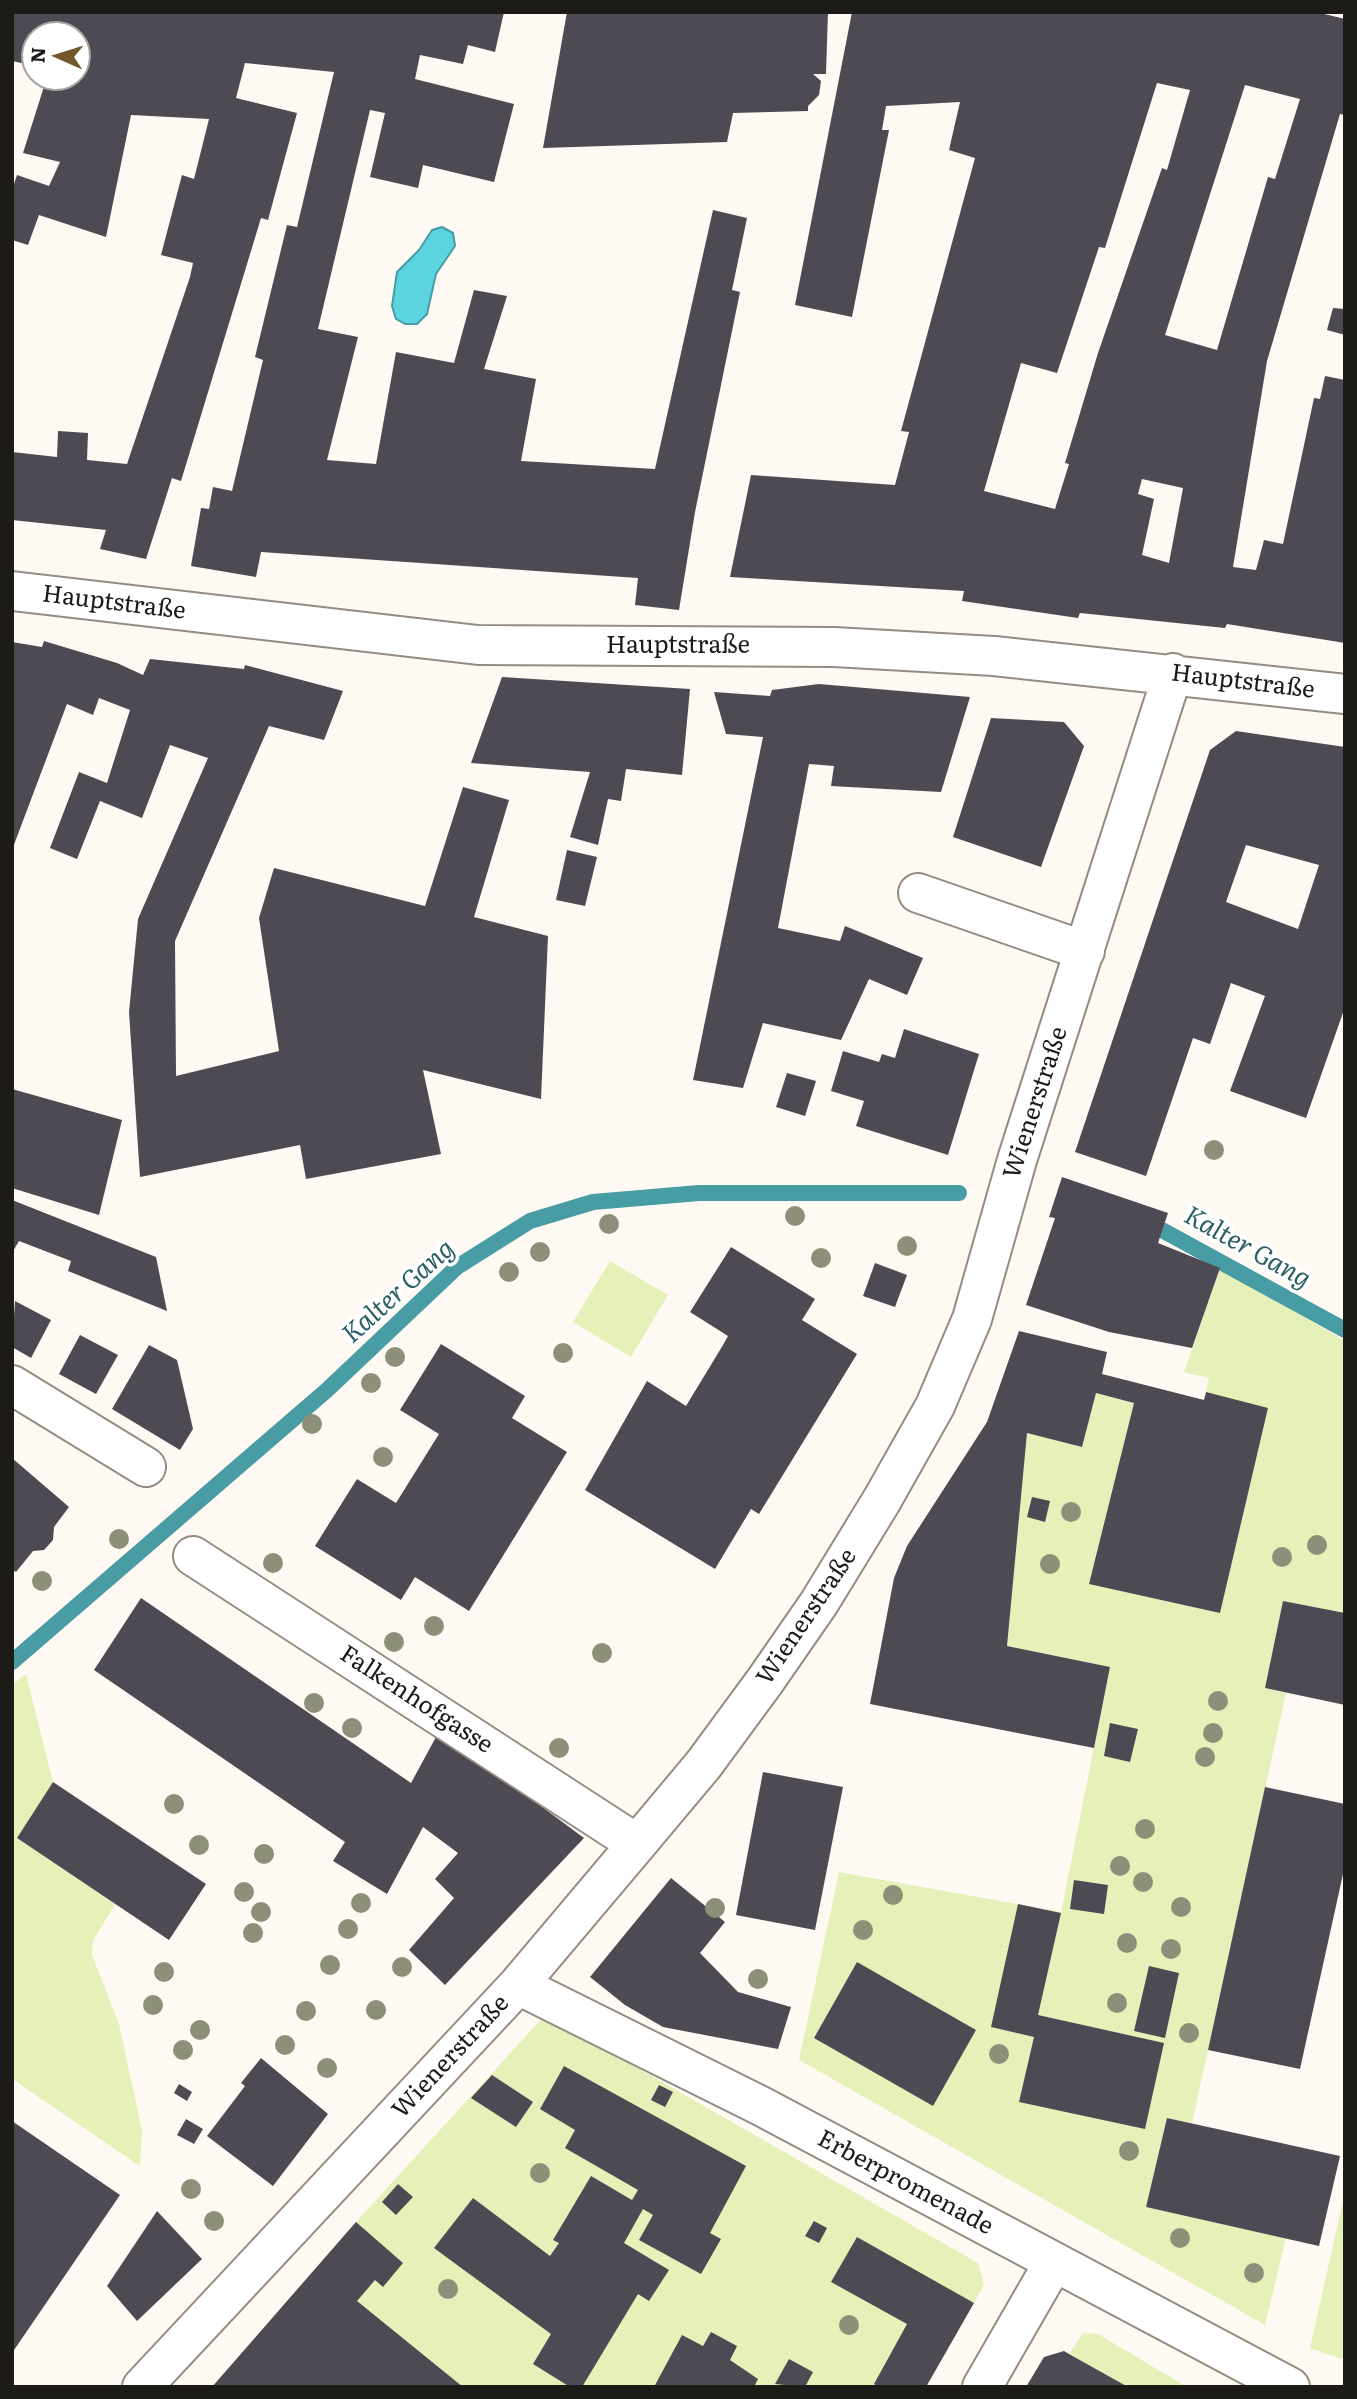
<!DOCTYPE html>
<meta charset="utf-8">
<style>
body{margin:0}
#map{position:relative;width:1357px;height:2399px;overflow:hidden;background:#fef9f3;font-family:Literata,serif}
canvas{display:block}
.frame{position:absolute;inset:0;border:14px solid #1d1b17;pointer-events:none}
.north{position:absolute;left:21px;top:21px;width:70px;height:70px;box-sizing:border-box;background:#fff;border:2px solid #a5a4a2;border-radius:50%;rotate:273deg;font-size:19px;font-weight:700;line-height:28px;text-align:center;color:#1d1b17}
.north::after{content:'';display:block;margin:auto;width:24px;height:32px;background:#74562b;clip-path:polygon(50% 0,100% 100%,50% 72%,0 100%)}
</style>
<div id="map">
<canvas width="1357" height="2399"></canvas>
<div class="frame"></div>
<div class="north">N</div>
</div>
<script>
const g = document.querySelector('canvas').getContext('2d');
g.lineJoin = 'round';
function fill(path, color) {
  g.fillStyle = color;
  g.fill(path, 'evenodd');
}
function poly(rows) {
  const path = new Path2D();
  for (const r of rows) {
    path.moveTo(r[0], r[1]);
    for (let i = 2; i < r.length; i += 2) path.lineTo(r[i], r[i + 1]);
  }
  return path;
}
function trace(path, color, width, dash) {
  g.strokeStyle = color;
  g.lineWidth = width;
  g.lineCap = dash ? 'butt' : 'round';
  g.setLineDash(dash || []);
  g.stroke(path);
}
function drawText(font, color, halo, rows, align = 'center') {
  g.font = font + ' Literata,serif';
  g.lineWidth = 7;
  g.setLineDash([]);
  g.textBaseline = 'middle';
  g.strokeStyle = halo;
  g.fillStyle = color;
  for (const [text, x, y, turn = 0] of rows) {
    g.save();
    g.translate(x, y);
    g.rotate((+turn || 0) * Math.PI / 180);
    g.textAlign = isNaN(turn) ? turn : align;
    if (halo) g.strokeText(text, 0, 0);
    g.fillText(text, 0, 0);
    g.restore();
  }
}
const green = poly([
 [610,1261,668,1295,631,1357,573,1322],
 [1220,1268,1345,1341,1345,1613,1283,1601,1265,1688,1286,1693,1192,2123,1167,2118,1146,2207,1286,2238,1265,2325,799,2060,839,1872,1061,1912,1110,1667,1007,1646,1027,1433,1082,1447,1096,1393,1134,1403,1089,1583,1220,1613,1268,1409,1206,1392,1209,1378,1184,1372],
 [26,1674,53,1782,17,1838,115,1904,93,1941,92,1955,119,2024,142,2131,140,2166,12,2079,12,1685],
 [545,2015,978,2263,984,2285,926,2387,212,2387,356,2222],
 [1345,2192,1345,2360,1310,2348],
 [1083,2333,1098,2334,1187,2387,1128,2387,1069,2354]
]);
const water = poly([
 [442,227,453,233,455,246,436,274,427,314,417,324,405,324,396,319,392,306,397,272,419,250,432,230,442,227]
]);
const stream = poly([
 [1162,1230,1345,1330],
 [12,1662,327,1390,457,1267,530,1221,593,1202,699,1193,959,1193]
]);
const building = poly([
 [12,12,504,12,495,52,468,45,463,64,420,55,415,79,514,104,494,182,423,165,418,188,370,177,385,113,370,110,318,329,358,337,327,460,376,464,396,352,454,363,474,290,507,296,484,369,536,379,521,461,655,469,713,210,747,218,732,290,740,292,695,512,679,610,635,605,638,578,261,552,256,577,191,566,201,508,209,509,213,487,232,491,263,360,255,357,287,225,297,227,334,72,245,63,236,98,297,113,268,220,261,218,181,481,172,478,146,559,100,549,106,530,12,520,12,452,57,457,58,431,88,433,87,460,127,464,190,277,193,263,161,255,182,175,194,179,209,119,131,115,106,237,39,215,28,245,12,240,12,190,17,175,49,186,60,162,23,153,47,77,77,77,77,35,35,35,35,66,12,61],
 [567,12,828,12,826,74,813,74,821,81,819,95,808,106,808,111,733,113,727,142,543,148],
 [852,12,1316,12,1345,19,1345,115,1340,114,1267,361,1233,567,1256,570,1264,540,1283,544,1314,398,1320,399,1325,376,1345,380,1345,643,1227,624,1225,628,1080,613,1078,618,962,601,964,591,730,577,751,475,895,485,909,432,901,431,975,158,949,150,960,102,886,106,882,130,889,130,852,317,795,305],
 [1157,83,1190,90,1167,170,1162,168,1098,353,1065,463,1069,464,1055,509,984,491,1021,363,1057,373,1099,247,1105,248],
 [1245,85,1300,99,1275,179,1268,177,1217,350,1165,335],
 [1142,479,1183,488,1169,563,1142,555,1154,499,1138,494],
 [1333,308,1345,309,1345,335,1327,330],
 [44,641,117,663,143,675,150,659,244,669,245,665,343,691,324,740,269,726,175,941,176,1076,279,1051,259,918,274,868,425,906,463,787,509,800,474,917,548,936,541,1099,423,1070,441,1154,306,1179,300,1145,140,1177,129,1012,138,919,208,758,170,745,142,818,100,801,77,859,50,848,79,772,107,783,130,710,99,698,93,715,67,704,12,850,12,642,42,647],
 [502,677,690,689,682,775,626,769,621,801,608,799,598,845,570,837,590,772,471,763],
 [819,684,970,697,941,792,831,786,834,766,809,764,778,928,840,941,845,926,923,958,907,995,869,979,841,1040,763,1023,743,1088,693,1080,763,737,726,734,714,692,770,696,772,690],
 [991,718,1064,722,1084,746,1041,867,953,837],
 [1236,731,1345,747,1345,1007,1306,1118,1230,1091,1265,996,1231,983,1210,1044,1193,1038,1146,1176,1075,1152,1210,750],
 [1246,845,1319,865,1298,929,1226,902],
 [567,850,597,857,585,906,556,900],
 [904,1029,979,1054,948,1155,856,1126,864,1101,831,1091,843,1051,879,1062,882,1054,895,1058],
 [787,1073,816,1081,805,1116,776,1107],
 [12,1089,122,1120,99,1215,12,1188],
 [1062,1177,1168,1213,1158,1243,1220,1268,1192,1348,1109,1332,1026,1305,1055,1218,1049,1217],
 [12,1200,156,1257,167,1311,68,1271,71,1261,19,1241,12,1253],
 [731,1247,815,1299,802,1320,857,1354,759,1514,751,1509,715,1569,585,1490,647,1381,686,1406,723,1345,728,1336,690,1312],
 [875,1263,907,1275,895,1307,863,1296],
 [15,1301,51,1320,31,1358,12,1347],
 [1019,1331,1107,1352,1102,1374,1204,1400,1206,1392,1268,1408,1220,1613,1089,1584,1134,1403,1096,1393,1082,1447,1027,1433,1007,1646,1110,1667,1094,1748,870,1704,894,1578,907,1546,987,1422],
 [80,1335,118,1355,96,1394,59,1374],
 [441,1344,525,1396,512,1418,567,1452,469,1611,415,1577,401,1600,315,1546,357,1479,396,1503,439,1434,400,1410],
 [149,1345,177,1360,193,1429,180,1450,112,1409],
 [12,1458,69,1507,54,1527,53,1540,44,1550,33,1551,16,1572,12,1569],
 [1032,1497,1050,1501,1045,1522,1027,1517],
 [141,1598,411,1783,436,1737,446,1743,449,1738,584,1838,445,1985,409,1950,454,1898,435,1879,458,1853,423,1827,387,1894,333,1861,345,1842,94,1670],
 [1283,1601,1345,1613,1345,1705,1265,1688],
 [1110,1723,1138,1729,1130,1762,1104,1756],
 [763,1772,843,1787,815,1930,736,1915],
 [53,1782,206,1884,169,1940,17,1838],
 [1265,1787,1345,1804,1345,1865,1300,2069,1208,2050],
 [671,1878,725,1922,700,1953,738,1992,791,2007,778,2049,663,2027,625,2005,590,1977],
 [1074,1880,1108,1885,1104,1914,1070,1909],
 [1018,1904,1061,1913,1038,2015,1164,2043,1145,2129,1019,2102,1034,2037,991,2027],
 [857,1962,976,2030,933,2106,814,2038],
 [1149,1966,1179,1973,1165,2038,1134,2031],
 [261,2058,328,2114,273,2186,207,2136,245,2086,241,2083],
 [564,2066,746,2166,710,2233,721,2239,701,2274,639,2240,653,2215,643,2209,624,2243,669,2270,649,2301,638,2294,582,2387,570,2387,533,2364,551,2334,434,2248,473,2198,550,2256,559,2243,553,2240,591,2176,632,2200,638,2190,565,2148,575,2130,540,2109],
 [492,2075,533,2102,516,2127,471,2098],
 [179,2084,192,2092,187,2101,174,2093],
 [659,2085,673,2092,665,2107,651,2100],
 [1167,2118,1340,2156,1319,2246,1146,2207],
 [186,2119,203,2129,194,2144,177,2135],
 [12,2121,120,2195,12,2353],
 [398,2184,413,2197,396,2215,382,2202],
 [157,2211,202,2259,137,2321,107,2286],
 [814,2221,827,2228,819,2243,805,2236],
 [356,2222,403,2263,383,2287,375,2280,357,2301,463,2387,212,2387],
 [857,2237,974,2303,926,2387,879,2387,874,2384,907,2324,831,2282],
 [711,2332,737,2346,730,2360,758,2379,754,2387,654,2387,682,2335,703,2346],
 [1064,2351,1069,2354,1128,2387,1026,2387,1044,2357],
 [789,2359,813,2372,805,2387,775,2384]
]);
const minor = poly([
 [12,591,478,645,834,647,994,656,1345,694],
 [918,893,1085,951],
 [12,1385,146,1467],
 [193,1556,637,1844],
 [518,1985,761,2106,1290,2387],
 [142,2387,518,1985,637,1844,704,1764,765,1681,819,1603,882,1500,935,1406,972,1319,1017,1160,1173,673],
 [982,2387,1054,2262]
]);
const trees = [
 [1214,1150],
 [795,1216],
 [609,1224],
 [907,1246],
 [540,1252],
 [821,1258],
 [509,1272],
 [563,1353],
 [395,1357],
 [371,1383],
 [312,1424],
 [383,1457],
 [1071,1512],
 [119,1539],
 [1317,1545],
 [1282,1557],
 [273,1563],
 [1050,1564],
 [42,1581],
 [434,1626],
 [394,1642],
 [602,1653],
 [1218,1701],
 [314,1703],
 [352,1728],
 [1213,1733],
 [559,1748],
 [1205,1757],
 [174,1804],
 [1145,1829],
 [199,1845],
 [264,1854],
 [1120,1866],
 [1143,1882],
 [244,1892],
 [893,1895],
 [361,1903],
 [1181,1907],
 [715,1908],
 [261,1912],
 [348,1929],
 [863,1930],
 [253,1933],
 [1127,1943],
 [1171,1949],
 [330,1965],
 [402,1967],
 [164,1972],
 [758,1979],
 [1117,2003],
 [153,2005],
 [376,2010],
 [306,2011],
 [200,2030],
 [1189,2033],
 [285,2045],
 [183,2050],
 [999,2054],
 [327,2068],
 [1129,2151],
 [540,2173],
 [191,2189],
 [214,2221],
 [1180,2238],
 [1254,2273],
 [448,2289],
 [849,2325]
];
const streetNames = [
 ["Hauptstraße",114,603,7],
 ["Hauptstraße",678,646],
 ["Hauptstraße",1243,682,7],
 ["Wienerstraße",1036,1103,-72],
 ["Wienerstraße",807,1617,-56],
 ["Falkenhofgasse",416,1700,33],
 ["Wienerstraße",451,2057,-47],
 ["Erberpromenade",905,2183,28]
];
const waterNames = [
 ["Kalter Gang",1247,1248,29],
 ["Kalter Gang",399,1292,-42]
];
fill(green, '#e5f1b9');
fill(water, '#5bd4e0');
trace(water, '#489ca4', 2);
trace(stream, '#489ca4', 16);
fill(building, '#4e4a53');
trace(minor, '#948c83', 42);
trace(minor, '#fff', 38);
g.fillStyle = '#8e8f79';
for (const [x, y] of trees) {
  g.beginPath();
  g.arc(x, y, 10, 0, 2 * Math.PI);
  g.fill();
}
drawText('24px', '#1d1b17', '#fff', streetNames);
drawText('italic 26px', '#2d6065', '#fff', waterNames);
</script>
